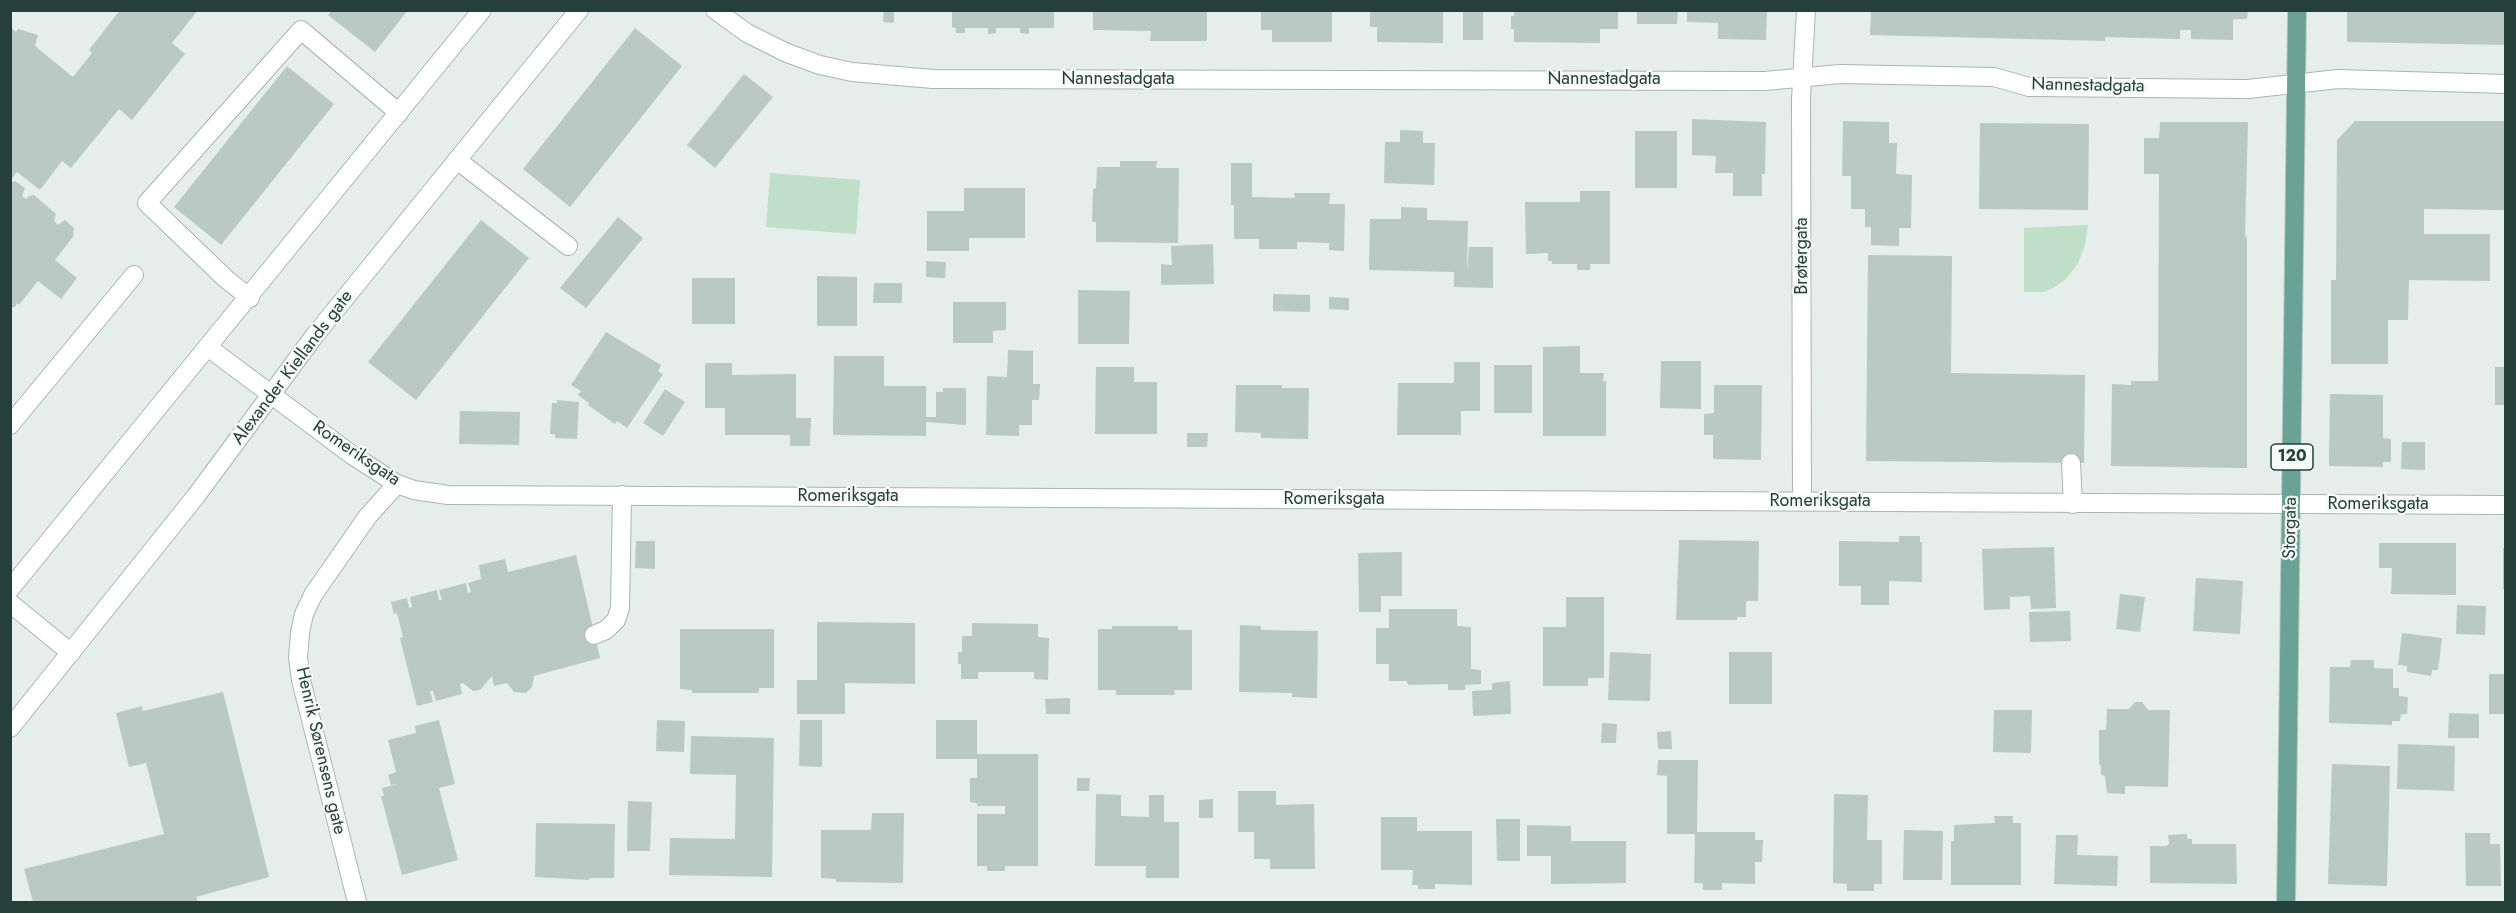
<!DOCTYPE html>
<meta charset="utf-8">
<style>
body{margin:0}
#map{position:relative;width:2516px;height:913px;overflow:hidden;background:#e5eeea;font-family:Jost,sans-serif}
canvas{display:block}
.frame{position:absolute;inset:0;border:12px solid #244039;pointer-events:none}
</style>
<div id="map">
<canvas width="2516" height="913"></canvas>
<div class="frame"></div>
</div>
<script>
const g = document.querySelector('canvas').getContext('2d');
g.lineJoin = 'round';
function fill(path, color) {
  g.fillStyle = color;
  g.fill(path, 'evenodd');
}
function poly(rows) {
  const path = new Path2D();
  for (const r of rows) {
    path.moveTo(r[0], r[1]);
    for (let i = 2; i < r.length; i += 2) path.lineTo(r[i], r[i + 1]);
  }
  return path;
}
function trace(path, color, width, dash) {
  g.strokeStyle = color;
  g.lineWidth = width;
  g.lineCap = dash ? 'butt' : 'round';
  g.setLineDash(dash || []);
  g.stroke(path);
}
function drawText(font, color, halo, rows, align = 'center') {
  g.font = font + ' Jost,sans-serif';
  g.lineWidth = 4.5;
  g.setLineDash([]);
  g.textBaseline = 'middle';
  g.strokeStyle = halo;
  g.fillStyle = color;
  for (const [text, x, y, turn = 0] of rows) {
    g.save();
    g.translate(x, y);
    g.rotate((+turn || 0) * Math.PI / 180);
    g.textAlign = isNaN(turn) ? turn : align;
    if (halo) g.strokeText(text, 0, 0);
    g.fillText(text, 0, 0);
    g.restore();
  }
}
const green = poly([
 [770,173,860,180,856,234,766,227],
 [2088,225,2085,245,2078,263,2066,279,2055,287,2045,292,2024,292,2024,228]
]);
const building = poly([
 [120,10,198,10,172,43,185,54,132,120,119,109,71,168,62,161,40,190,17,172,10,181,10,27,16,32,18,29,38,35,35,46,73,77,92,53,89,50],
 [332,10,408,10,375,52,328,15],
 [884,10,894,10,894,23,883,22],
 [952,10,1054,10,1054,28,1029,28,1029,34,1020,33,1020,28,996,28,996,33,988,34,988,28,965,28,965,33,956,33,956,28,952,27],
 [1093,10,1207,10,1207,41,1150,41,1151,31,1093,30],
 [1261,10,1332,10,1332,42,1272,42,1272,30,1261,30],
 [1370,10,1443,10,1443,43,1377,42,1377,27,1370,27],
 [1463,10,1483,10,1483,40,1463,40],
 [1514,10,1618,10,1618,29,1600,29,1600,43,1514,42,1514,29,1511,29,1511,16,1514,16],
 [1637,10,1678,10,1677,24,1637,24],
 [1687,10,1767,10,1766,40,1718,39,1718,23,1687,22],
 [1871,10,2248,10,2247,19,2233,19,2233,40,2191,39,2191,30,2180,30,2180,39,2105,37,2105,41,1870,35],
 [2347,10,2505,10,2505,45,2347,42],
 [635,28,682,66,570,207,523,169],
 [287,66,334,104,221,245,174,207],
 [744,74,773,97,715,168,687,145],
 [1692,119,1766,122,1765,174,1762,174,1762,196,1733,196,1733,173,1715,173,1716,156,1692,155],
 [1843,121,1889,122,1889,143,1897,143,1896,174,1912,175,1911,228,1899,228,1899,246,1871,245,1871,227,1865,227,1865,209,1851,209,1851,176,1842,176],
 [2355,121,2505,121,2505,210,2424,209,2424,234,2490,234,2490,281,2409,280,2408,320,2388,320,2388,364,2331,364,2331,280,2336,280,2337,140],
 [2160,122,2248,122,2245,237,2247,236,2247,468,2111,466,2112,384,2131,385,2131,381,2158,381,2159,174,2144,174,2144,138,2159,138],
 [1980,123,2089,124,2088,210,1979,209],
 [1400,130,1423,131,1423,143,1435,143,1434,185,1384,183,1385,142,1400,142],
 [1635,131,1677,131,1677,188,1635,188],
 [1120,161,1157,161,1156,168,1179,168,1178,243,1096,242,1096,222,1092,222,1093,189,1096,188,1097,167,1120,167],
 [1231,163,1252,163,1252,197,1295,198,1294,193,1330,193,1329,204,1345,204,1344,251,1329,250,1329,243,1297,242,1297,249,1259,249,1259,239,1234,239,1234,205,1231,205],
 [15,181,25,188,22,196,26,199,29,196,34,195,56,214,54,221,58,225,65,220,74,228,73,237,55,260,77,278,61,299,38,281,19,305,17,303,15,307,10,307,10,183],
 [964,188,1025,188,1025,238,969,238,969,251,927,251,927,211,964,211],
 [1580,191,1610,191,1610,264,1590,264,1590,270,1577,270,1577,264,1552,264,1552,261,1548,261,1548,253,1526,254,1525,202,1580,202],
 [1401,207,1427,208,1427,220,1468,221,1467,273,1469,247,1493,247,1493,288,1454,287,1454,272,1369,270,1370,219,1401,219],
 [618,217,643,238,586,308,560,288],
 [481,220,529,258,416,400,368,362],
 [1213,244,1214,284,1161,285,1161,264,1172,265,1171,246],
 [1868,255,1952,256,1951,373,2085,375,2084,463,1866,461],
 [926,261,946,262,945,278,926,277],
 [817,276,857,277,857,326,817,326],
 [692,278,735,278,735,324,692,324],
 [874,283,902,283,902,303,873,303],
 [1078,290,1130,291,1129,344,1078,344],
 [1273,294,1310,295,1310,312,1273,311],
 [1329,297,1349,298,1349,310,1329,309],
 [953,302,1006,302,1006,330,993,331,993,343,953,343],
 [606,332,661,365,658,371,663,374,627,428,617,421,615,424,588,405,589,403,578,395,581,391,571,385],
 [1580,346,1580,373,1604,373,1603,381,1606,381,1606,436,1543,436,1543,347],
 [1008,350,1033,351,1033,384,1040,384,1039,400,1032,400,1032,425,1019,425,1019,436,986,435,987,376,1007,377],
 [834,356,884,356,884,386,926,386,926,417,944,417,936,417,936,392,943,392,943,388,966,388,966,425,926,422,926,436,833,435],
 [1661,361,1701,361,1701,409,1660,408],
 [1454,362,1480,362,1480,411,1461,411,1461,435,1397,435,1398,383,1454,383],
 [705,363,732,363,732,375,796,374,796,418,811,418,810,446,790,446,790,435,725,435,725,408,705,408],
 [1494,365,1532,365,1532,413,1494,413],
 [1096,367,1134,367,1134,382,1157,382,1157,434,1095,434],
 [2495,367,2505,367,2505,405,2495,405],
 [1236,385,1282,385,1282,388,1309,388,1308,439,1261,438,1261,433,1235,432],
 [1714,385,1762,385,1761,460,1713,459,1713,435,1704,435,1704,414,1714,413],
 [665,389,685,402,663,436,643,423],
 [2330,394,2383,395,2383,438,2391,439,2391,462,2383,462,2383,467,2329,466],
 [557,400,579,402,577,439,555,438,555,434,550,434,552,403,557,403],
 [460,411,520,412,519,445,459,444],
 [1187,433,1208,433,1207,447,1187,447],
 [2402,442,2425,442,2425,470,2401,469],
 [1899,536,1920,536,1920,542,1922,542,1922,582,1889,581,1889,605,1861,605,1861,586,1839,586,1839,541,1899,542],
 [1679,540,1759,541,1758,601,1746,601,1746,617,1737,617,1737,620,1676,620],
 [636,541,655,541,655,569,635,568],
 [2379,543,2456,543,2456,595,2391,594,2392,568,2379,568],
 [2054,547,2056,608,2031,609,2030,596,2010,597,2010,609,1984,610,1982,549],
 [2503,548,2505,548,2505,589,2503,589],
 [1402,552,1402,596,1381,596,1381,612,1359,612,1358,553],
 [576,555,600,658,534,676,532,687,526,693,514,692,507,683,494,686,492,676,480,690,473,691,463,683,460,684,462,694,436,701,433,691,430,691,433,702,417,706,400,638,403,637,397,613,394,614,391,602,407,598,409,608,412,607,410,597,437,590,439,600,442,600,439,590,466,583,468,593,471,592,468,583,481,579,479,565,505,559,508,572],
 [2196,578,2243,581,2240,634,2193,631],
 [2120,594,2145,597,2140,632,2116,629],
 [1566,597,1604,597,1604,678,1588,678,1588,686,1543,686,1543,627,1566,627],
 [2457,605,2486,606,2485,635,2456,634],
 [1389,609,1457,609,1457,626,1471,627,1471,669,1481,670,1481,684,1465,685,1465,690,1448,690,1448,684,1408,685,1407,681,1389,681,1389,664,1376,664,1376,628,1389,628],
 [2070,611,2071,641,2030,642,2029,612],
 [817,622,915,623,915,684,845,683,845,714,797,714,797,680,817,680],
 [972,623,1038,624,1038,637,1049,638,1048,680,1034,679,1034,672,978,672,978,679,961,679,961,664,958,664,958,652,962,652,962,636,972,636],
 [1240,625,1261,626,1261,630,1318,631,1317,698,1292,697,1292,693,1239,692],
 [1112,626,1178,626,1178,630,1192,630,1192,690,1174,690,1175,695,1116,695,1116,690,1098,690,1098,629,1112,629],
 [680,629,774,629,774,688,759,688,759,693,692,693,692,690,680,689],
 [2402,633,2442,638,2438,670,2432,670,2431,676,2407,672,2407,666,2398,665],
 [1610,652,1651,654,1650,701,1608,700],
 [1729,652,1772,652,1772,704,1729,704],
 [2351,660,2374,660,2374,668,2393,669,2393,688,2399,688,2399,696,2408,697,2407,714,2401,714,2400,721,2392,721,2392,725,2329,723,2330,667,2350,667],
 [2489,674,2505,674,2505,714,2489,714],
 [1510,681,1511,714,1473,716,1472,691,1492,690,1492,683],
 [223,692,269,877,196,897,198,902,33,902,24,869,164,834,146,763,129,767,116,713,142,706,143,711],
 [1070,698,1070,714,1046,714,1045,699],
 [2135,702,2142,702,2148,710,2170,710,2168,787,2125,786,2125,794,2107,793,2105,776,2101,775,2101,765,2099,765,2099,730,2106,730,2107,709,2129,709],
 [1994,710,2032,710,2031,753,1993,752],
 [2449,713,2479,714,2479,738,2448,738],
 [439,720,455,784,439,788,458,860,402,875,381,796,384,796,382,788,398,784,391,785,388,775,396,772,388,740,416,733,415,726],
 [657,720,685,721,684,752,656,751],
 [800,720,822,720,822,767,799,766],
 [936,720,977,720,977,754,1038,754,1038,866,1005,866,1005,871,987,871,987,866,977,866,977,814,1005,814,1005,806,977,806,977,803,970,802,970,778,977,778,977,759,936,759],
 [1602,723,1617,724,1616,743,1601,743],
 [1671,731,1672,749,1658,749,1657,732],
 [691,736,774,738,772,877,669,875,670,838,735,839,736,775,690,774],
 [2398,744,2455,746,2454,791,2397,789],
 [1658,760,1698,760,1697,832,1755,832,1755,840,1763,840,1762,862,1755,862,1755,884,1722,883,1722,890,1703,890,1703,883,1694,883,1695,834,1667,834,1667,776,1657,775],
 [2332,764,2390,766,2387,886,2328,884],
 [1077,778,1090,778,1089,791,1077,791],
 [1238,791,1276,791,1276,805,1314,804,1315,869,1270,869,1270,859,1254,859,1254,832,1238,832],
 [1096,794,1121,795,1121,816,1149,817,1149,795,1164,795,1164,822,1179,822,1179,878,1146,878,1146,866,1095,866],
 [1834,794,1868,795,1867,840,1882,840,1882,884,1874,884,1874,891,1847,891,1847,884,1833,883],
 [1213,799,1213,818,1199,818,1199,800],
 [628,801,652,802,650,851,627,851],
 [872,813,904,813,903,883,836,882,836,879,821,878,821,830,871,830],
 [1994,816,2013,816,2013,823,2021,823,2021,885,1951,885,1951,841,1954,841,1954,825,1995,823],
 [1381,817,1417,817,1417,831,1472,831,1472,885,1435,884,1435,889,1418,889,1418,885,1412,885,1413,870,1381,870],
 [1496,819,1520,819,1520,861,1497,861],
 [536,823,615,824,614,878,589,878,589,880,535,877],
 [1527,825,1571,826,1571,841,1626,841,1626,883,1551,884,1551,856,1527,856],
 [1904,830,1943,831,1942,880,1903,880],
 [2465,833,2490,833,2490,844,2500,844,2501,886,2466,886],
 [2187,834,2187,839,2192,839,2192,844,2236,844,2237,884,2150,883,2150,846,2166,846,2169,844,2168,835],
 [2056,835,2078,835,2077,855,2118,856,2117,886,2054,884]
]);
const service = poly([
 [457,160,568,246],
 [250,298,226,279,147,203,301,30,399,113],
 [10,425,134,275],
 [2071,463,2073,504],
 [594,635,606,630,616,620,620,608,622,495]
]);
const minor = poly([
 [715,10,747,33,787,53,820,65,852,72,933,79,1765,81,1840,74,1994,77,2029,87,2248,89,2338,79,2506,84],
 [209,348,352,455,397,484,414,490,448,495,2506,505],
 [1802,502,1801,99,1806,10],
 [10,603,71,653],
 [357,902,301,680,298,658,300,633,304,614,313,595,368,516,397,484]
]);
const tertiary = poly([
 [10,589,482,10],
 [10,728,196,496,315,335,579,10]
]);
const primary = poly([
 [2286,902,2297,10]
]);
const shields = [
 [2292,457,42]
];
const shieldNames = [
 ["120",2292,457]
];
const streetNames = [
 ["Nannestadgata",1118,80],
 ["Nannestadgata",1604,80],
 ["Nannestadgata",2088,86,1],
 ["Brøtergata",1803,256,-90],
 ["Alexander Kiellands gate",293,368,-53],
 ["Romeriksgata",356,454,34],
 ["Romeriksgata",848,497],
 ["Romeriksgata",1334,500],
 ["Romeriksgata",1820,502],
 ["Romeriksgata",2378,505],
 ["Storgata",2291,528,-89],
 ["Henrik Sørensens gate",320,751,77]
];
fill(green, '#bfdfc8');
fill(building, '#bac9c3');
trace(service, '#a7b6b1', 20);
trace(minor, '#a7b6b1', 20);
trace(tertiary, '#a7b6b1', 20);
trace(primary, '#c2cac8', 20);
trace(service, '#fff', 18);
trace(minor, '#fff', 18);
trace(tertiary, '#fff', 18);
trace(primary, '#6aa396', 18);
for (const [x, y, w] of shields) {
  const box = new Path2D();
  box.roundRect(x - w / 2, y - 13, w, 26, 4.5);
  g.fillStyle = '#f6faf8';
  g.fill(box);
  trace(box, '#244039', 1.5);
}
drawText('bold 16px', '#244039', null, shieldNames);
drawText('18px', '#244039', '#f6faf8', streetNames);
</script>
